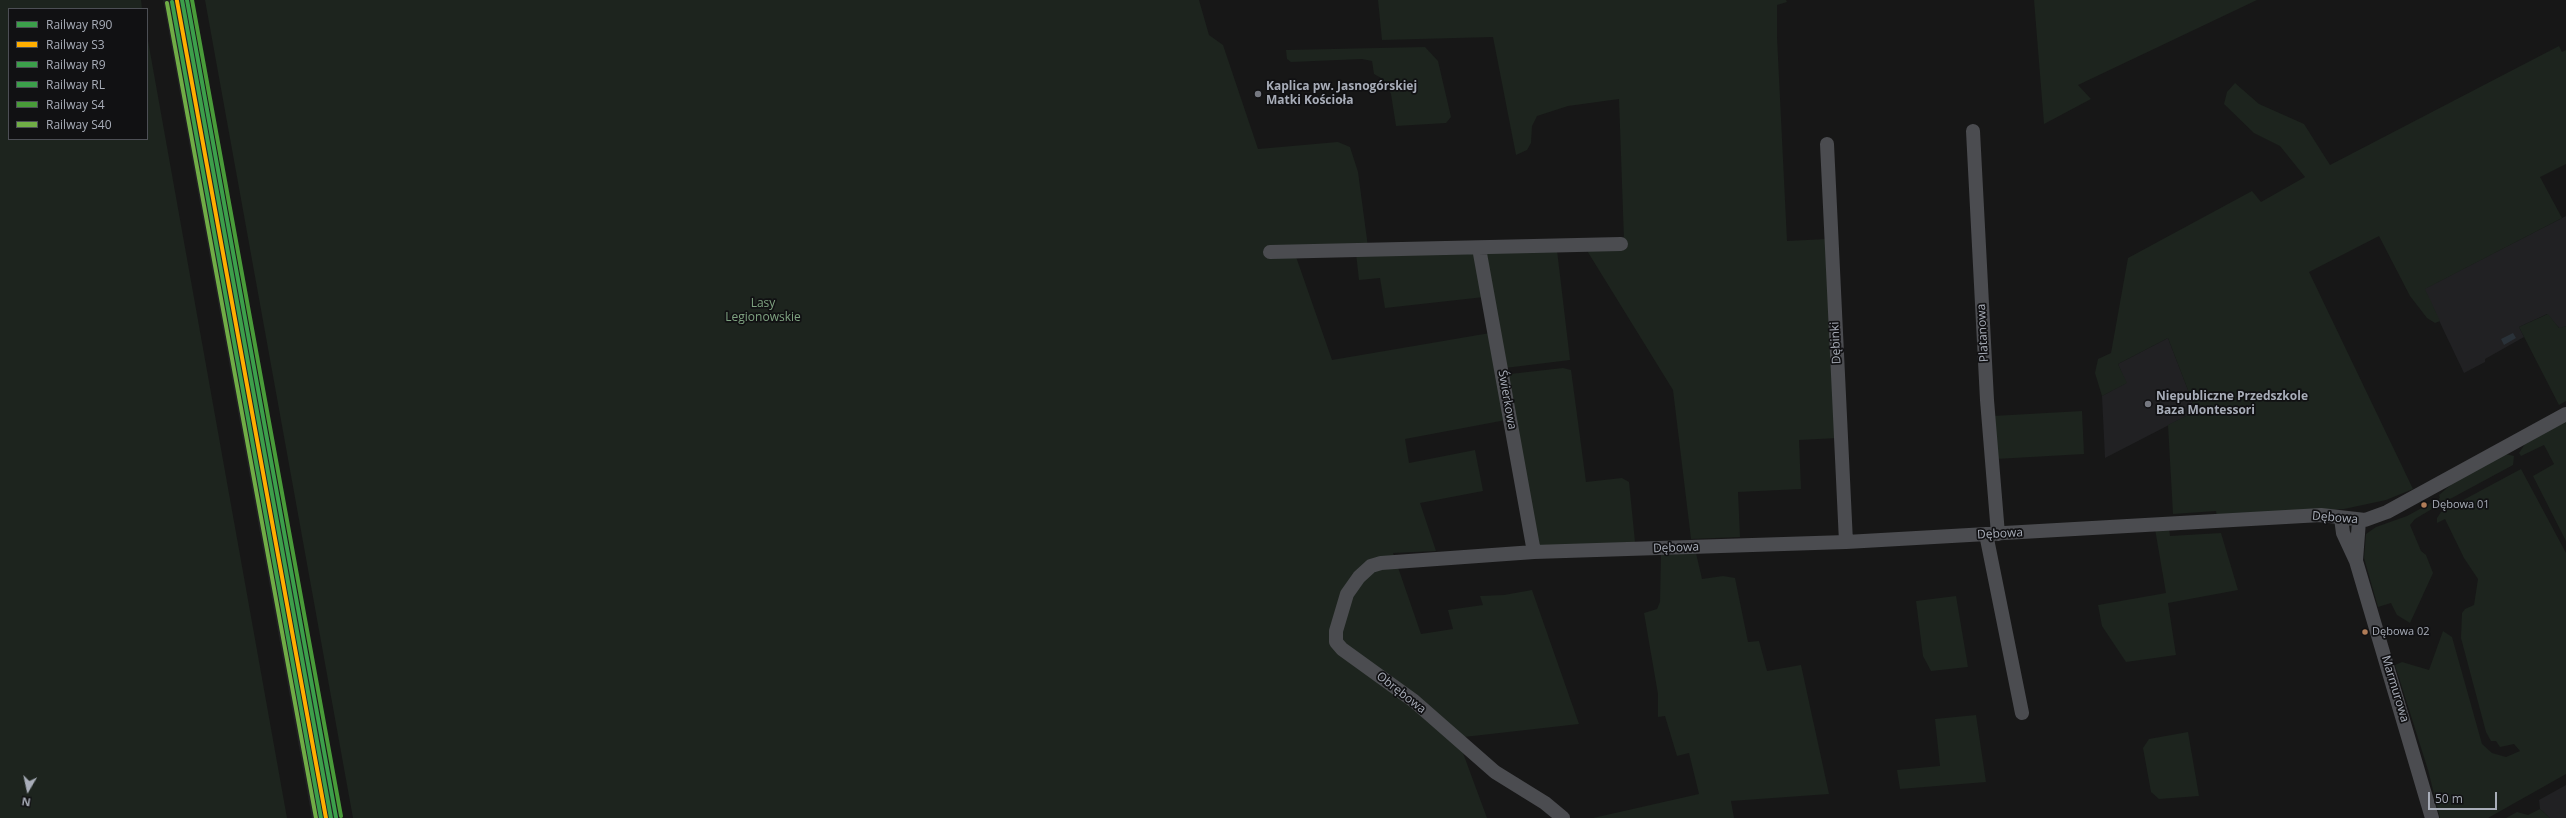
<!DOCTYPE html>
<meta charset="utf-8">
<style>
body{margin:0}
#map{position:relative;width:2566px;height:818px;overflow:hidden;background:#171717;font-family:"Open Sans",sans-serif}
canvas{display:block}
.legend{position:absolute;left:8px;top:8px;width:140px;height:132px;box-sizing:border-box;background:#111113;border:1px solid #4d4f55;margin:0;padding:5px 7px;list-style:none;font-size:12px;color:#a8adb8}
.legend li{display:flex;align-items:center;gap:8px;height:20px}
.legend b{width:20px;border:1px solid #4d4f55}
.north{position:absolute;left:8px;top:770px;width:40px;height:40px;-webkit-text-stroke:3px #111113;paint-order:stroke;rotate:189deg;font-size:11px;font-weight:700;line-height:16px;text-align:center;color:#a8adb8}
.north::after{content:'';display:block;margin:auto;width:14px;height:18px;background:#a8adb8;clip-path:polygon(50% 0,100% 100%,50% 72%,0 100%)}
.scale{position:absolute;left:2428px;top:792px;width:69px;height:18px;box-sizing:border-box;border:2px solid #a8adb8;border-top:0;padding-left:5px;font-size:12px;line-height:14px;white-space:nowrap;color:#a8adb8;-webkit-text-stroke:3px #111113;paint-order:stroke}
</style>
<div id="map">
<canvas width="2566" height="818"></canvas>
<ul class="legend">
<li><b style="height:5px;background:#3c9f4b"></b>Railway R90</li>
<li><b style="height:5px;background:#ffae00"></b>Railway S3</li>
<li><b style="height:5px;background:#3c9f4b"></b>Railway R9</li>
<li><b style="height:5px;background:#3c9f4b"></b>Railway RL</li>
<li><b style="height:5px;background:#499b39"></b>Railway S4</li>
<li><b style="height:5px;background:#70ad46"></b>Railway S40</li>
</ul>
<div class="north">N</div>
<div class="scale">50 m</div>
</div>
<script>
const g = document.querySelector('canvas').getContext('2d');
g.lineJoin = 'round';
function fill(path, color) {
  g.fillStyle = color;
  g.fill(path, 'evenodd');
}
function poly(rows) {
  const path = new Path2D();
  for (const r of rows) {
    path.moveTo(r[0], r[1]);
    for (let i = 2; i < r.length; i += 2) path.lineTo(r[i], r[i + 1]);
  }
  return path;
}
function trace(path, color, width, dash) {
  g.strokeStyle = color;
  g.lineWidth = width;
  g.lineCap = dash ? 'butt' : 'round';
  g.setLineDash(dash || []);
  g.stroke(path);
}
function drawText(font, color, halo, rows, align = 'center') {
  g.font = font + ' "Open Sans",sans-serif';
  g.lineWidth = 3.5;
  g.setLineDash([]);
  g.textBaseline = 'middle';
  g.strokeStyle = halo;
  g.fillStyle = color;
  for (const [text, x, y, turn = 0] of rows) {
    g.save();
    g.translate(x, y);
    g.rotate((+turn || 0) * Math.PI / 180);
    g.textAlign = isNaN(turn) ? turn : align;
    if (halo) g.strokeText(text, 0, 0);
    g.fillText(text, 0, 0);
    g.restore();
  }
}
const built = poly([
 [163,0,186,0,335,818,312,818],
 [2566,216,2566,326,2560,329,2547,314,2519,327,2524,337,2485,359,2485,362,2464,373,2424,289],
 [2168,338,2196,411,2105,458,2102,396,2126,383,2118,364],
 [2566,785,2566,818,2550,818,2540,809,2539,800]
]);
const green = poly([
 [0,0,141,0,142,9,9,9,9,139,147,139,147,35,287,818,0,818],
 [205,0,1199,0,1209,35,1223,45,1258,149,1338,142,1350,147,1358,172,1368,247,1293,248,1332,360,1490,333,1506,420,1405,439,1409,463,1475,450,1483,491,1420,503,1436,551,1393,553,1421,634,1453,629,1448,610,1483,605,1480,596,1504,595,1532,590,1579,724,1464,737,1456,734,1487,818,353,818],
 [1378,0,1786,0,1787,2,1777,5,1777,37,1787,241,1827,239,1838,438,1799,440,1801,489,1738,492,1740,537,1691,539,1673,390,1586,249,1624,240,1619,99,1568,106,1537,116,1532,126,1531,143,1527,150,1516,155,1493,37,1382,40],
 [2034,0,2257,0,2078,85,2091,99,2044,124],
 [2559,46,2562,52,2566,50,2566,164,2540,177,2562,218,2425,289,2440,321,2435,323,2427,318,2410,296,2379,236,2309,272,2413,489,2386,500,2344,509,2217,517,2216,511,2173,514,2168,425,2196,411,2168,338,2118,364,2127,383,2102,396,2095,373,2098,359,2111,353,2128,258,2252,191,2261,202,2305,177,2280,146,2254,133,2224,104,2227,92,2235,83,2259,104,2304,124,2330,165],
 [1425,47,1438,61,1451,117,1446,123,1396,126,1391,94,1383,79,1374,74,1372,61,1362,59,1291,62,1287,59,1286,50],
 [1557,250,1570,360,1505,368,1486,251],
 [1473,251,1484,297,1385,308,1380,278,1359,280,1356,253],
 [2548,314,2559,328,2566,326,2566,401,2559,405,2519,327],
 [1563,368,1571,370,1586,482,1622,478,1629,482,1635,542,1543,548,1537,543,1508,378,1510,374],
 [2082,411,2084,454,1996,459,1993,416],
 [2566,419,2566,541,2533,476,2554,464,2544,445,2521,456,2519,453,2525,444],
 [2505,454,2514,456,2513,465,2437,506,2415,519,2410,525,2421,551,2426,555,2433,573,2410,623,2397,615,2391,603,2378,607,2364,558,2366,534,2376,527,2407,516,2440,498,2439,495,2454,482],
 [2521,469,2566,553,2566,774,2488,818,2440,818,2428,770,2395,665,2402,662,2429,670,2443,631,2452,637,2482,744,2492,753,2506,757,2520,751,2514,744,2500,747,2496,741,2491,741,2486,732,2461,638,2462,613,2465,609,2474,605,2478,579,2464,558,2445,519,2437,523,2437,518,2441,512],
 [2169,528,2170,536,2221,533,2238,590,2168,603,2176,655,2126,662,2102,626,2098,605,2166,593,2155,529],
 [1696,553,1702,579,1723,576,1735,578,1748,642,1759,641,1767,671,1801,665,1829,794,1731,801,1734,818,1593,818,1699,794,1689,753,1677,756,1665,716,1658,717,1658,694,1644,613,1657,609,1660,602,1661,555],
 [1956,596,1968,667,1931,671,1923,656,1916,601],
 [1976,715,1986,782,1900,789,1897,770,1940,766,1935,719],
 [2188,732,2199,796,2159,799,2151,792,2143,748,2149,739],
 [2540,809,2550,818,2506,818,2517,812,2528,815]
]);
const water = poly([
 [2513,333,2516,338,2504,345,2501,339]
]);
const minor = poly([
 [1973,131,1987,400,1998,534],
 [1827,144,1846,542],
 [1479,248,1534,552],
 [1270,252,1621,244],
 [2341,518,2343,533,2356,561,2432,818],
 [1986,534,2022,713],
 [2356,560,2359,521],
 [1563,818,1545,803,1495,772,1414,701,1342,649,1336,642,1336,631,1347,594,1359,577,1371,566,1381,563,1534,552,1846,542,2321,515,2365,520,2387,512,2566,414]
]);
const rail1 = poly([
 [182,0,331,818]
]);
const rail2 = poly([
 [177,1,326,818]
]);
const rail3 = poly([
 [187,0,336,817]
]);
const rail4 = poly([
 [172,2,321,818]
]);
const rail5 = poly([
 [192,0,341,816]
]);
const rail6 = poly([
 [167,3,316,818]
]);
const markers = [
 [1258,94,4,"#757880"],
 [2148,404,4,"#757880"],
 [2424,505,3.5,"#b07c57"],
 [2365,632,3.5,"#b07c57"]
];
const busNames = [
 ["Dębowa 01",2432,505],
 ["Dębowa 02",2372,632]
];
const poiNames = [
 ["Kaplica pw. Jasnogórskiej",1266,87],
 ["Matki Kościoła",1266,101],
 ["Niepubliczne Przedszkole",2156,397],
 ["Baza Montessori",2156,411]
];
const parkNames = [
 ["Lasy",763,304],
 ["Legionowskie",763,318]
];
const streetNames = [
 ["Platanowa",1983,333,-93],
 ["Dębinki",1836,343,-93],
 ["Świerkowa",1507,400,80],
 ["Dębowa",2335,518,5],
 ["Dębowa",2000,534,-3],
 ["Dębowa",1676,548,-2],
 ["Marmurowa",2395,689,73],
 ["Obrębowa",1401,693,38]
];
fill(built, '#212123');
fill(green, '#1d241e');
fill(water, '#2a3239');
trace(minor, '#4b4c50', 14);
trace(rail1, '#3c9f4b', 4);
trace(rail2, '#ffae00', 4);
trace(rail3, '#3c9f4b', 4);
trace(rail4, '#3c9f4b', 4);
trace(rail5, '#499b39', 4);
trace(rail6, '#70ad46', 4);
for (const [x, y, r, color] of markers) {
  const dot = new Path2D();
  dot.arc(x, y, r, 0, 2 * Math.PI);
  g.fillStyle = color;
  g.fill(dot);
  trace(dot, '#111113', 1.5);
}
drawText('11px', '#a8adb8', '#111113', busNames, 'left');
drawText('bold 12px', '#a8adb8', '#111113', poiNames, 'left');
drawText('12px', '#7fa381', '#111113', parkNames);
drawText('12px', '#a8adb8', '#111113', streetNames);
</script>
